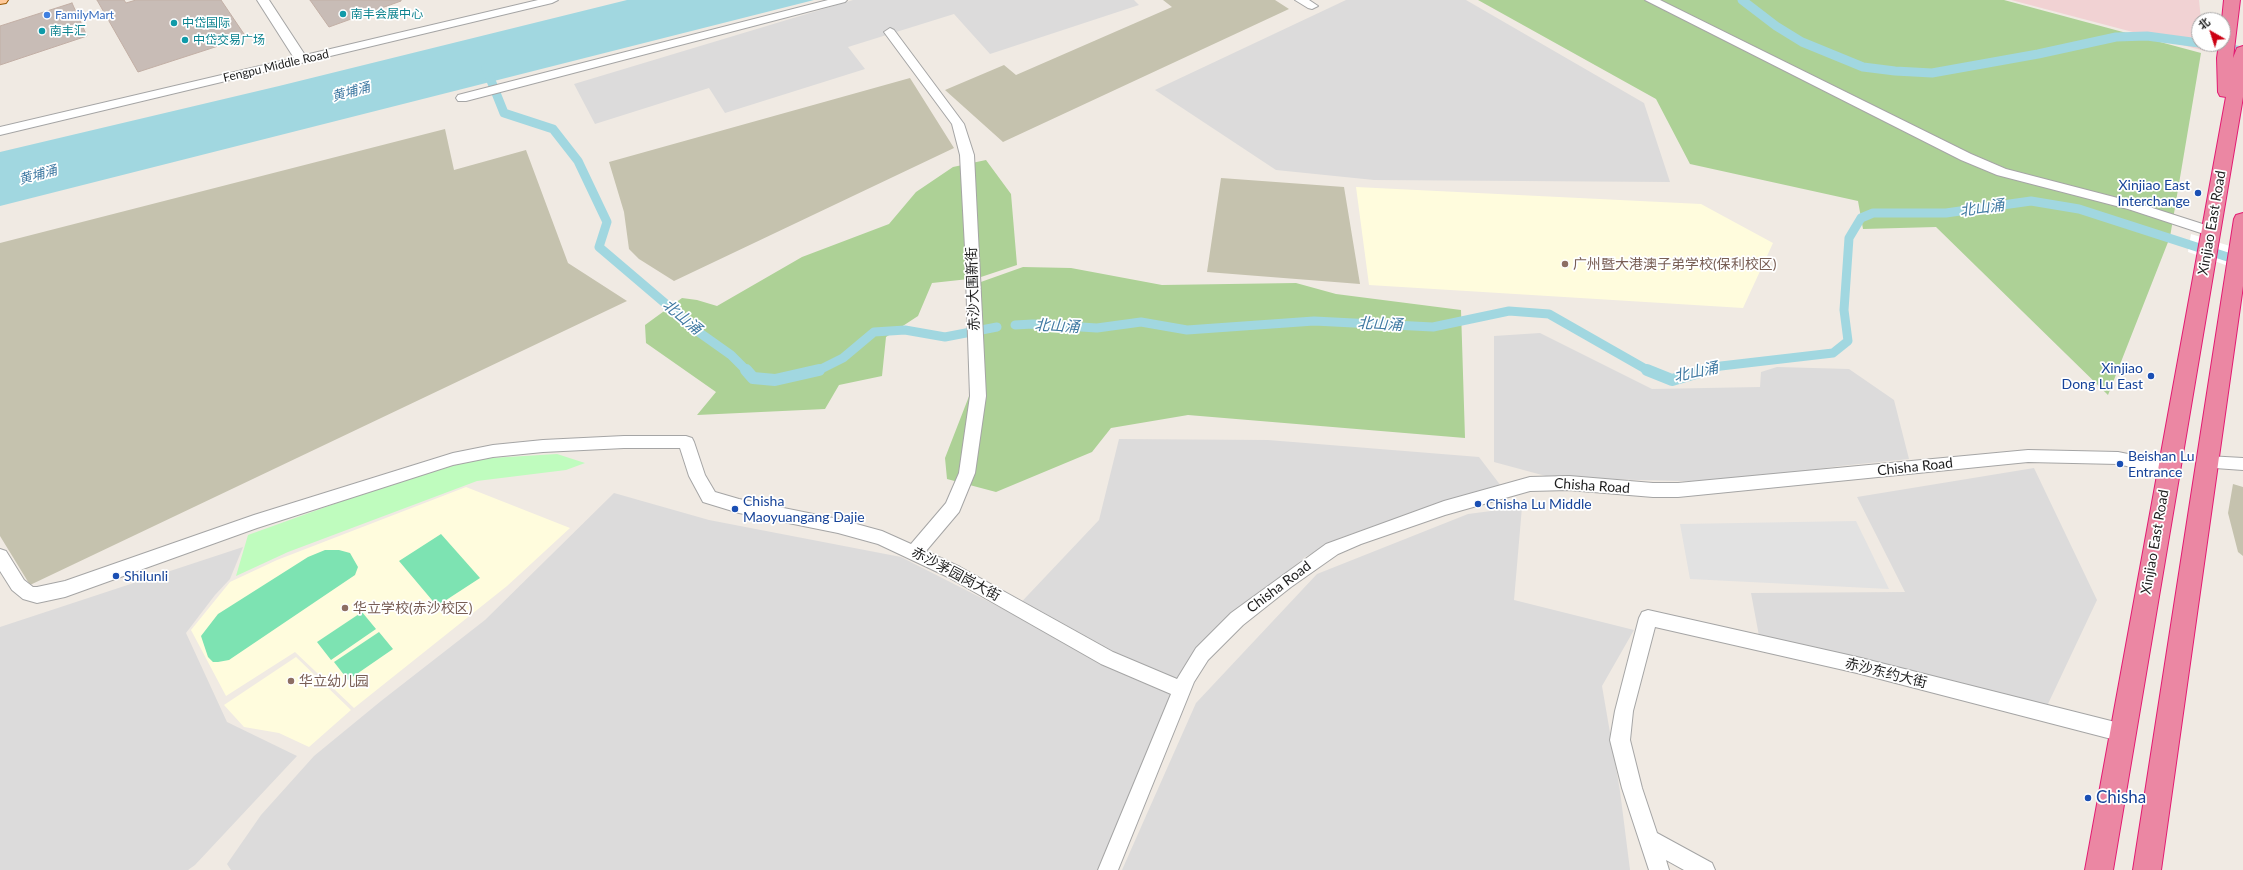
<!DOCTYPE html>
<meta charset="utf-8">
<style>
body{margin:0}
#map{position:relative;width:2243px;height:870px;overflow:hidden;background:#f0eae3;font-family:Lato,"Noto Sans SC",sans-serif}
canvas{display:block}
.north{position:absolute;left:2191px;top:12px;width:40px;height:40px;box-sizing:border-box;background:#fff;border:1px solid #a5a5a5;border-radius:50%;rotate:321deg;font-size:11px;font-weight:700;line-height:16px;text-align:center;color:#1e1e1e}
.north::after{content:'';display:block;margin:auto;width:14px;height:18px;background:#cc0013;clip-path:polygon(50% 0,100% 100%,50% 72%,0 100%)}
</style>
<div id="map">
<canvas width="2243" height="870"></canvas>
<div class="north">北</div>
</div>
<script>
const g = document.querySelector('canvas').getContext('2d');
g.lineJoin = 'round';
function fill(path, color) {
  g.fillStyle = color;
  g.fill(path, 'evenodd');
}
function poly(rows) {
  const path = new Path2D();
  for (const r of rows) {
    path.moveTo(r[0], r[1]);
    for (let i = 2; i < r.length; i += 2) path.lineTo(r[i], r[i + 1]);
  }
  return path;
}
function trace(path, color, width, dash) {
  g.strokeStyle = color;
  g.lineWidth = width;
  g.lineCap = dash ? 'butt' : 'round';
  g.setLineDash(dash || []);
  g.stroke(path);
}
function drawText(font, color, halo, rows, align = 'center') {
  g.font = font + ' Lato,"Noto Sans SC",sans-serif';
  g.lineWidth = 3.5;
  g.setLineDash([]);
  g.textBaseline = 'middle';
  g.strokeStyle = halo;
  g.fillStyle = color;
  for (const [text, x, y, turn = 0] of rows) {
    g.save();
    g.translate(x, y);
    g.rotate((+turn || 0) * Math.PI / 180);
    g.textAlign = isNaN(turn) ? turn : align;
    if (halo) g.strokeText(text, 0, 0);
    g.fillText(text, 0, 0);
    g.restore();
  }
}
const residential = poly([
 [853,0,1134,0,1139,5,990,54,954,14,848,47,865,69,725,113,709,88,595,124,574,84],
 [1346,0,1466,0,1644,103,1670,182,1374,180,1276,170,1155,90],
 [1540,333,1652,389,1760,387,1761,372,1777,367,1849,369,1894,400,1909,459,1840,466,1724,482,1553,478,1494,462,1494,336],
 [1119,439,1268,440,1479,457,1501,486,1443,502,1340,538,1305,557,1201,644,1170,704,1097,870,231,870,227,864,261,815,314,756,381,701,485,620,614,493,709,520,901,557,1011,613,1099,520],
 [2034,468,2097,600,2047,706,1759,636,1751,593,1905,592,1857,497],
 [1522,507,1514,600,1634,630,1602,686,1620,791,1630,870,1122,870,1196,703,1317,574,1468,514],
 [243,547,230,579,215,595,186,633,227,722,297,756,195,865,188,870,0,870,0,627]
]);
const commercial = poly([
 [2011,0,2199,0,2201,20,2199,20,2199,44,2205,44,2205,51]
]);
const education = poly([
 [1356,187,1701,204,1773,243,1743,308,1369,285],
 [466,487,570,528,507,586,354,708,295,652,226,696,191,630,230,582,277,560],
 [296,657,351,710,309,747,279,733,244,727,224,705]
]);
const construction = poly([
 [1163,0,1275,0,1289,9,1003,142,945,90,1004,65,1016,75,1172,7],
 [910,78,954,148,674,281,639,259,629,249,624,212,609,162],
 [445,129,454,170,526,150,568,263,627,301,30,585,0,536,0,243],
 [1221,178,1344,187,1360,284,1207,272],
 [2233,484,2243,487,2243,556,2238,552,2228,513]
]);
const forest = poly([
 [1478,0,2004,0,2201,53,2170,237,2108,395,1936,227,1863,229,1858,201,1690,164,1656,99],
 [986,160,1011,194,1017,265,978,278,932,283,918,316,886,337,882,376,839,385,825,409,697,415,716,392,646,343,645,325,682,298,697,300,717,306,802,257,889,224,916,192,953,167],
 [1023,267,1071,268,1162,285,1296,283,1336,294,1461,310,1465,438,1188,415,1111,428,1092,452,996,492,947,479,945,458,980,368,978,283]
]);
const park = poly([
 [557,454,585,463,566,470,477,481,288,552,236,576,248,535,370,491,475,459]
]);
const pitch = poly([
 [441,534,480,578,437,606,399,561],
 [325,550,339,550,350,553,358,567,355,575,229,660,218,662,213,662,208,657,201,636,218,614,308,557],
 [362,612,376,629,331,660,317,642],
 [379,632,393,649,348,680,334,662]
]);
const parking = poly([
 [1856,521,1889,589,1690,579,1680,524]
]);
const water = poly([
 [627,0,814,0,0,206,0,152,279,86]
]);
const pier = poly([
 [2191,234,2243,250,2243,271,2188,252]
]);
const canalFar1 = poly([
 [1742,0,1776,26,1802,42,1863,67,1895,71,1932,73,2038,54,2116,37,2147,36,2199,43],
 [2202,44,2243,51],
 [486,68,504,113,553,129,578,161,607,222,599,247,700,333,731,355,747,371],
 [1015,325,1033,324,1097,328,1141,322,1187,330,1314,321,1433,327,1509,311,1549,314,1649,371],
 [817,371,843,358,874,332,905,330,945,337,997,327],
 [1703,371,1721,366,1833,353,1848,341,1844,310,1849,238,1861,218,1873,213,1946,213,2031,201,2079,209,2243,262]
]);
const canal = poly([
 [746,370,753,378,775,380,819,370],
 [1647,370,1672,380,1706,370]
]);
const building = poly([
 [97,0,124,0,126,3,136,0,221,0,246,37,138,72,97,0],
 [310,0,401,0,401,1,329,27,310,0],
 [72,3,87,36,0,65,0,26,72,3]
]);
const minor = poly([
 [257,0,269,0,305,55,538,0,558,0,552,3,0,135,0,127,294,58,257,0],
 [828,0,847,0,845,2,466,101,458,101,456,98,458,95,828,0],
 [1295,0,1309,0,1318,6,1312,9,1308,8,1295,0],
 [1645,0,1660,0,1971,154,2006,169,2137,203,2215,228,2217,231,2215,234,2210,236,2128,209,1997,175,1961,160,1645,0],
 [890,28,894,30,964,124,974,155,986,396,975,473,959,512,926,551,960,567,1113,652,1177,679,1196,648,1231,613,1326,544,1444,501,1530,477,1569,476,1653,483,1678,483,2028,450,2118,452,2168,462,2174,464,2176,469,2174,474,2168,476,2118,464,2028,462,1678,497,1653,497,1569,490,1530,491,1445,515,1361,544,1338,554,1291,587,1243,625,1208,660,1194,682,1118,870,1098,870,1171,694,1101,664,948,577,878,544,838,533,739,513,703,502,689,476,680,448,624,448,543,452,493,457,453,465,257,528,65,597,37,603,23,599,12,590,0,571,0,549,6,551,24,580,33,587,37,587,65,581,254,515,453,453,493,445,543,440,624,436,686,436,692,438,694,442,705,475,715,492,739,499,838,519,882,531,911,544,946,503,959,473,970,396,965,248,960,155,952,124,884,32,890,28],
 [2207,456,2243,458,2243,470,2201,467,2199,462,2201,457,2207,456],
 [1648,610,1857,657,2123,724,2130,727,2133,733,2130,739,2123,742,1857,673,1655,627,1633,711,1630,740,1642,788,1657,833,1712,863,1715,870,1684,870,1666,860,1669,870,1649,870,1622,788,1610,740,1615,711,1639,618,1642,612,1648,610]
]);
const major = poly([
 [0,0,8,0,6,3,0,4,0,0]
]);
const highway = poly([
 [2224,0,2240,0,2233,58,2237,48,2243,46,2243,97,2113,870,2085,870,2226,97,2220,96,2218,92,2217,58,2219,44,2223,44,2222,20,2224,0],
 [2243,213,2243,286,2161,870,2133,870,2234,219,2236,215,2243,213]
]);
const markers = [
 [343,14,4,"#0f9aa8"],
 [47,15,4,"#3f7fe0"],
 [174,23,4,"#0f9aa8"],
 [42,31,4,"#0f9aa8"],
 [185,40,4,"#0f9aa8"],
 [2198,193,4,"#1a4fb4"],
 [1565,264,4,"#8d6e63"],
 [2151,376,4,"#1a4fb4"],
 [2120,464,4,"#1a4fb4"],
 [1478,504,4,"#1a4fb4"],
 [735,509,4,"#1a4fb4"],
 [116,576,4,"#1a4fb4"],
 [345,608,4,"#8d6e63"],
 [291,681,4,"#8d6e63"],
 [2088,798,4,"#1a4fb4"]
];
const farCulturenames = [
 ["南丰会展中心",351,14],
 ["中岱国际",182,23],
 ["南丰汇",50,31],
 ["中岱交易广场",193,40]
];
const farShopnames = [
 ["FamilyMart",55,15]
];
const farStreetnames = [
 ["Fengpu Middle Road",276,66,-13]
];
const farWaternames = [
 ["黄埔涌",351,92,-15],
 ["黄埔涌",38,175,-15]
];
const transitNames = [
 ["Xinjiao East",2190,185,"right"],
 ["Interchange",2190,201,"right"],
 ["Xinjiao",2143,368,"right"],
 ["Dong Lu East",2143,384,"right"],
 ["Beishan Lu",2128,456],
 ["Entrance",2128,472],
 ["Chisha",743,501],
 ["Maoyuangang Dajie",743,517],
 ["Chisha Lu Middle",1486,504],
 ["Shilunli",124,576]
];
const streetNames = [
 ["Xinjiao East Road",2212,223,-80],
 ["赤沙大围新街",973,289,-92],
 ["Chisha Road",1915,467,-6],
 ["Chisha Road",1592,486,4],
 ["Xinjiao East Road",2155,542,-80],
 ["赤沙茅园岗大街",956,574,28],
 ["Chisha Road",1279,587,-37],
 ["赤沙东约大街",1886,673,14]
];
const educationNames = [
 ["广州暨大港澳子弟学校(保利校区)",1573,264],
 ["华立学校(赤沙校区)",353,608],
 ["华立幼儿园",299,681]
];
const waterNames = [
 ["北山涌",1982,208,-8],
 ["北山涌",682,317,40],
 ["北山涌",1380,324,3],
 ["北山涌",1057,326,3],
 ["北山涌",1696,372,-12]
];
const nearTransitnames = [
 ["Chisha",2096,798]
];
fill(residential, '#dcdbdb');
fill(commercial, '#f1d2d3');
fill(education, '#fffcdd');
fill(construction, '#c5c2ae');
fill(forest, '#add196');
fill(park, '#bffcbe');
fill(pitch, '#7de3b2');
fill(parking, '#e2e2e2');
fill(water, '#a1d7e0');
fill(pier, '#fff');
trace(canalFar1, '#a1d7e0', 9);
trace(canal, '#a1d7e0', 12);
fill(building, '#c8bcb6');
trace(building, '#c2afa5', 1);
trace(minor, '#a5a5a5', 2);
trace(major, '#985700', 2);
trace(highway, '#e31b72', 2);
fill(minor, '#fff');
fill(major, '#ffc999');
fill(highway, '#eb87a3');
for (const [x, y, r, color] of markers) {
  const dot = new Path2D();
  dot.arc(x, y, r, 0, 2 * Math.PI);
  g.fillStyle = color;
  g.fill(dot);
  trace(dot, '#fff', 1.5);
}
drawText('12px', '#0d838f', '#fff', farCulturenames, 'left');
drawText('12px', '#366cbe', '#fff', farShopnames, 'left');
drawText('12px', '#1e1e1e', '#fff', farStreetnames);
drawText('italic 13px', '#407aa3', '#fff', farWaternames);
drawText('14px', '#164399', '#fff', transitNames, 'left');
drawText('14px', '#1e1e1e', '#fff', streetNames);
drawText('14px', '#785e54', '#fff', educationNames, 'left');
drawText('italic 15px', '#407aa3', '#fff', waterNames);
drawText('17px', '#164399', '#fff', nearTransitnames, 'left');
</script>
